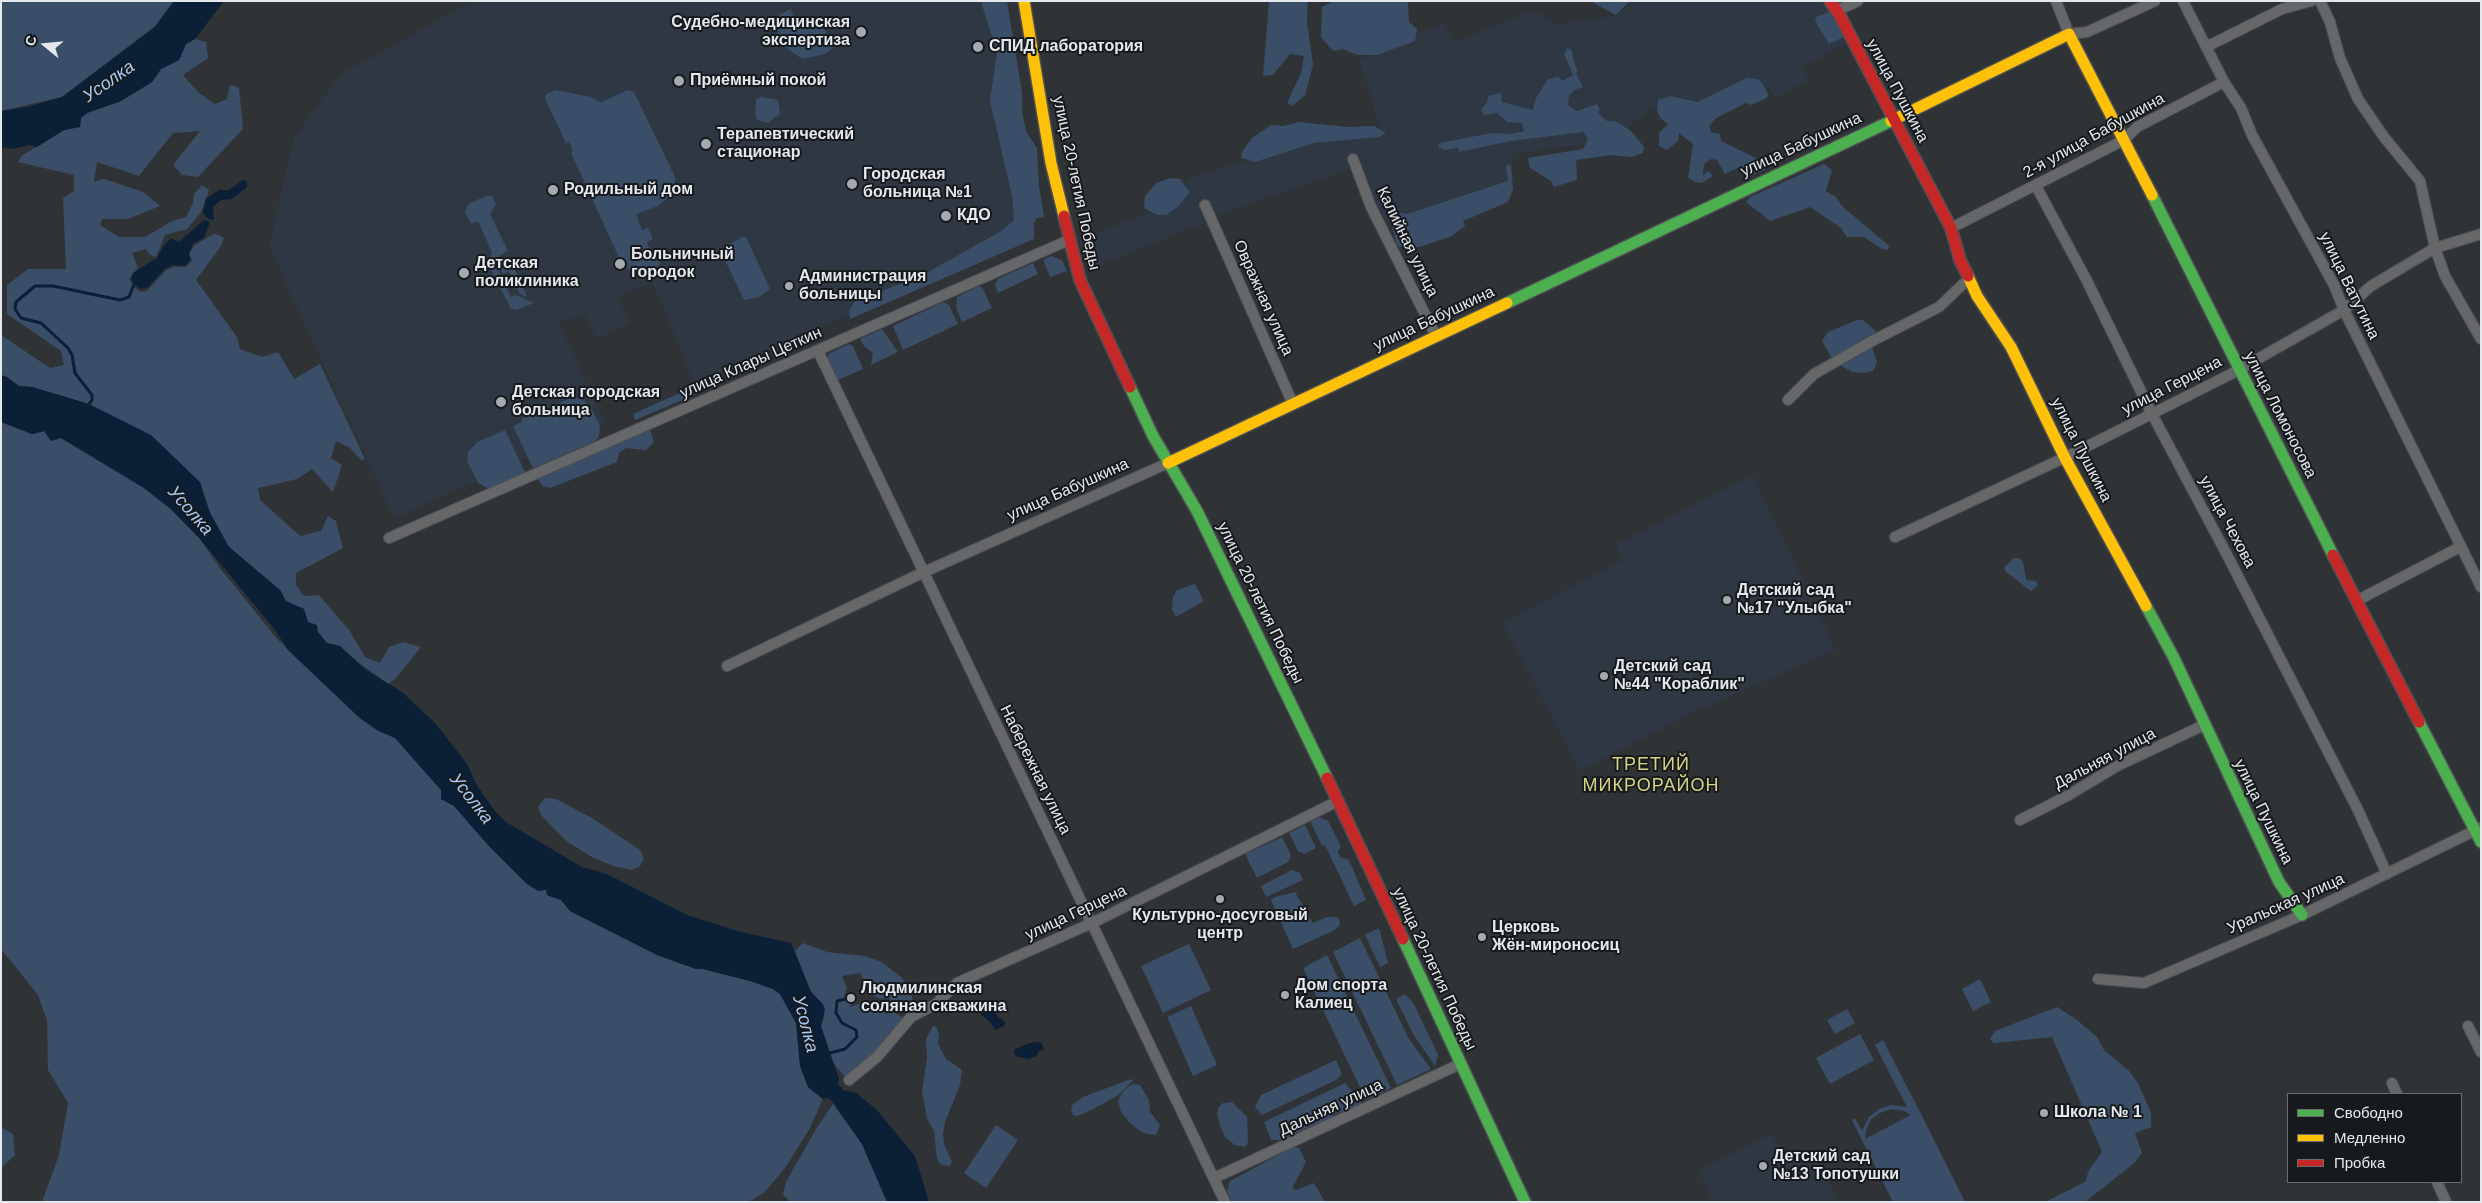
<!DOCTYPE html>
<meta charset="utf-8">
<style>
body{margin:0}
#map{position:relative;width:2482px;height:1203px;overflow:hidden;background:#303336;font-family:Helvetica,sans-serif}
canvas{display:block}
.frame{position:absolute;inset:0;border:2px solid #e5e9ee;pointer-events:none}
.legend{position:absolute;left:2287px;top:1093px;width:175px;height:90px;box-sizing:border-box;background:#171a1d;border:1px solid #696d71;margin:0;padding:6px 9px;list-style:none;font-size:15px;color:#e5e9ee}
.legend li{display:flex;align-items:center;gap:10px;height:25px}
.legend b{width:25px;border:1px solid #696d71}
.north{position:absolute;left:20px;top:20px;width:50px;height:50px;-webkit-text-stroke:4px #171a1d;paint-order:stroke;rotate:287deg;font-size:14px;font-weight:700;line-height:20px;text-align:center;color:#e5e9ee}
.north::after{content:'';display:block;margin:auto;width:18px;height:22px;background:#e5e9ee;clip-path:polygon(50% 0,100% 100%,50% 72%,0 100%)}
</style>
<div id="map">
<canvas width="2482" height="1203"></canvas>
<div class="frame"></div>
<ul class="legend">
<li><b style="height:6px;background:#4caf50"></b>Свободно</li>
<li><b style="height:6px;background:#ffc107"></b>Медленно</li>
<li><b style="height:6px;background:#c62828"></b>Пробка</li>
</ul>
<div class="north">С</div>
</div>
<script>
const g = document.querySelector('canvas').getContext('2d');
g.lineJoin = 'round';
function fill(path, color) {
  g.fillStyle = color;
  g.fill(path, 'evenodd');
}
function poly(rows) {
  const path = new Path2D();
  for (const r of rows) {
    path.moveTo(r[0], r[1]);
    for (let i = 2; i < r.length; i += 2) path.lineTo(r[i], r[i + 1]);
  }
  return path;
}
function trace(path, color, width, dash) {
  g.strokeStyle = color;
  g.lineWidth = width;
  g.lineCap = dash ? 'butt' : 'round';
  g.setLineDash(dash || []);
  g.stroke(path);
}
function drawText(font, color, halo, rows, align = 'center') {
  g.font = font + ' Helvetica,sans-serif';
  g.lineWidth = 4;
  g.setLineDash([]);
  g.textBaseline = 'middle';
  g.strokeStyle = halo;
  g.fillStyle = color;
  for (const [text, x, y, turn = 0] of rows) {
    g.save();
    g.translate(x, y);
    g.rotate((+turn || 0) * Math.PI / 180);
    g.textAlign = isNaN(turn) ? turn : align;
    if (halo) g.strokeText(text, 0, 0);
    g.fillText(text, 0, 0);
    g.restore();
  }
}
const built = poly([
 [472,1,989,1,1032,233,695,384,652,282,618,297,630,323,597,339,584,313,559,323,605,423,394,518,269,246,294,138,340,75],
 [1633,1,1825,1,1846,43,1802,68,1808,80,1775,98,1768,87,1758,92,1696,108,1691,99,1683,104,1679,95,1647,111,1614,140,1512,154,1513,181,1377,227,1350,169,1215,216,1202,224,1089,269,1079,239,1149,213,1194,176,1324,137,1381,130,1359,60,1444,23,1453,42,1535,10,1557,24,1618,15],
 [1753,475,1836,650,1696,711,1579,771,1503,622,1622,561,1617,544],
 [1771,1134,1791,1162,1813,1149,1838,1202,1713,1202,1698,1170]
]);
const green = poly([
 [1,1,174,1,155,26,62,97,1,111],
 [976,1,1007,1,1022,93,1022,112,1026,131,1037,148,1039,186,1044,217,1037,218,1034,223,1034,239,850,319,849,311,855,301,921,276,1003,230,1014,220,1012,196,990,101,997,52,981,2],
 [1269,1,1308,1,1307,22,1313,65,1305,95,1293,106,1287,103,1301,73,1304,56,1290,54,1273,75,1263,76],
 [1334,1,1408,1,1409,22,1417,29,1415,41,1377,55,1357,55,1343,49,1333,51,1321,37,1322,7],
 [1590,1,1630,1,1616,15],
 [790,9,794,17,809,16,820,19,833,48,825,54,802,59,785,47,778,39,778,26,772,25,771,20],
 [1829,12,1846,36,1829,44,1815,21,1816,17],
 [195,39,206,42,208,58,183,75,199,93,215,104,227,99,230,85,239,88,243,129,198,177,182,175,173,165,200,131,173,133,139,176,97,162,94,182,104,179,143,192,160,206,128,219,102,219,100,225,119,237,145,237,172,221,186,217,193,203,194,194,202,185,209,190,201,212,187,229,165,235,156,257,150,255,146,249,132,253,138,268,129,279,135,288,140,292,147,291,166,270,174,267,186,267,192,260,189,254,195,245,214,234,219,235,224,238,221,246,196,280,237,337,240,349,262,357,278,352,294,379,320,364,365,459,362,461,350,448,336,441,331,458,342,465,333,492,312,469,297,479,258,488,260,500,300,536,321,531,328,516,336,521,343,548,296,573,296,585,304,596,319,595,349,630,365,657,380,663,389,647,403,642,421,647,396,678,388,684,347,654,340,646,327,643,308,622,304,609,286,601,280,590,229,547,210,513,199,482,89,404,32,387,19,386,7,377,1,375,1,335,50,368,64,365,61,351,7,314,7,285,28,269,66,269,63,198,74,191,74,175,18,162,21,156,64,130,80,127,81,118,87,113,121,101,152,82,161,69,179,60,186,44],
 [1568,47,1572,51,1574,62,1578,72,1576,73,1583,87,1574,90,1569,96,1568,105,1577,111,1597,104,1600,109,1598,113,1607,121,1618,122,1631,131,1644,147,1643,153,1632,157,1612,155,1576,160,1577,180,1554,187,1551,181,1530,168,1528,158,1583,149,1588,139,1584,132,1511,141,1459,152,1458,148,1444,150,1438,147,1439,144,1444,142,1492,133,1511,134,1524,131,1522,123,1508,122,1497,113,1483,115,1481,109,1487,103,1488,96,1501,93,1502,102,1533,110,1536,98,1547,80,1558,76,1562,81,1573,75,1564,54],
 [1747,78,1757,79,1762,83,1769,95,1765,99,1751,105,1746,103,1716,118,1709,126,1712,133,1720,134,1721,141,1762,161,1765,170,1747,177,1740,167,1725,174,1717,160,1711,159,1705,163,1703,170,1703,175,1709,171,1713,176,1702,183,1695,182,1688,178,1693,144,1679,133,1678,141,1667,150,1659,146,1659,133,1668,124,1660,118,1657,110,1658,100,1671,96,1697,102],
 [556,90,591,97,601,102,628,90,634,92,675,177,675,186,670,196,658,206,636,214,642,230,648,228,653,239,647,242,652,256,659,254,661,258,659,265,653,270,643,273,630,270,622,264,571,153,573,151,569,142,566,143,545,99,546,94],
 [761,97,778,100,780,114,768,123,757,120,755,114,756,99],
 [1299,122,1346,127,1374,126,1386,133,1379,137,1314,143,1255,162,1241,158,1242,152,1252,138,1271,125,1283,126],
 [1508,164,1511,167,1513,189,1508,202,1463,221,1465,226,1450,237,1419,247,1399,247,1396,242,1392,226,1400,213,1407,214,1508,181,1506,168],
 [1824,164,1832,170,1826,191,1836,197,1842,206,1889,246,1888,250,1882,249,1864,237,1847,237,1841,228,1810,207,1770,221,1746,202,1750,197],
 [1171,178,1180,179,1190,192,1179,206,1166,215,1157,215,1144,208,1145,196,1156,183],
 [486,196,492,196,496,204,490,214,508,251,488,263,492,253,478,221,471,224,465,212,468,204],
 [742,237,746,237,770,289,759,297,744,300,720,250],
 [1051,256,1062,260,1067,271,1050,277,1043,260],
 [507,257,510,258,527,297,520,294,509,271,503,274,497,262],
 [1033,263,1038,274,998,293,995,285,998,279],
 [495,264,511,297,516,295,534,303,516,310,511,309,489,266],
 [979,286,982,287,992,308,962,322,956,308,957,297],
 [943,302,949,305,958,324,903,350,893,326],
 [1857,320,1863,320,1878,333,1872,347,1877,362,1873,371,1864,373,1852,372,1834,362,1822,341,1828,332],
 [882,329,898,352,871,365,873,353,864,346,860,339],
 [849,344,853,346,863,369,838,380,828,359,828,354],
 [691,388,694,395,635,420,633,414],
 [573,397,585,401,592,410,600,426,599,437,593,442,533,468,513,426,522,422,522,419],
 [1,422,32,434,45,431,61,438,144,488,172,510,200,539,219,567,278,640,355,714,377,730,395,738,441,790,441,799,454,806,488,845,527,884,546,890,547,895,561,900,570,911,657,955,696,969,703,969,750,981,773,989,780,994,796,1023,800,1066,808,1087,823,1099,809,1130,785,1168,765,1192,748,1202,42,1202,59,1155,68,1103,48,1070,47,1020,38,995,1,949],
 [505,430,525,472,489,489,478,483,467,461,468,452,477,442],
 [650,430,654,442,646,450,626,448,619,453,617,462,550,488,543,486,538,479,610,445],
 [2013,558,2019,558,2023,562,2026,580,2036,581,2038,586,2031,591,2006,572,2004,568],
 [1195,584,1204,601,1176,617,1172,609,1173,597,1177,590],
 [545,798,556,799,592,818,640,850,644,859,640,866,632,870,613,866,592,857,566,841,541,815,538,807],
 [1319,817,1328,821,1341,846,1338,852,1340,857,1349,860,1366,900,1354,906,1325,845,1322,846,1310,821],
 [1305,825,1316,848,1305,854,1298,851,1289,833],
 [1282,837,1291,855,1288,862,1257,878,1245,854],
 [1292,870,1300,873,1303,880,1266,897,1261,886],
 [1295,892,1313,923,1327,917,1333,917,1339,918,1340,925,1333,931,1293,949,1271,900,1275,897],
 [1379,928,1388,963,1380,967,1365,935],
 [1360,938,1409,1039,1431,1069,1397,1085,1333,952],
 [803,943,827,952,864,956,882,962,902,978,911,992,914,1011,893,1005,888,997,880,999,873,995,867,989,860,973,842,976,847,988,844,998,851,1004,850,1007,861,1003,870,1004,888,1009,906,1019,875,1056,846,1078,830,1059,821,1026,824,1017,823,1004,811,992,795,951],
 [1189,944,1211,990,1163,1013,1141,966],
 [1327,955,1391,1088,1366,1100,1303,968],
 [1980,979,1991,1002,1973,1011,1962,989],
 [1405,994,1414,1004,1438,1055,1435,1066,1413,1034,1396,999],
 [1191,1006,1217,1065,1193,1076,1167,1017],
 [2057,1007,2077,1020,2097,1037,2104,1050,2129,1071,2138,1083,2151,1113,2151,1127,2135,1133,2142,1153,2133,1164,2085,1202,2045,1202,2085,1182,2089,1170,2102,1152,2052,1037,1994,1043,1990,1039,1995,1031],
 [1847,1009,1855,1023,1835,1034,1827,1020],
 [933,1026,936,1027,939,1034,938,1044,946,1059,962,1070,960,1085,945,1122,943,1135,944,1144,952,1162,950,1166,941,1165,937,1159,934,1131,927,1119,922,1091,927,1058,926,1039],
 [1860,1034,1874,1060,1830,1084,1816,1058],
 [1883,1040,1921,1114,1965,1202,1893,1202,1852,1120,1855,1118,1862,1131,1869,1117,1879,1109,1892,1105,1907,1107,1875,1045],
 [1891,1109,1904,1111,1911,1115,1865,1139,1866,1131,1871,1119,1880,1113],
 [1336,1060,1342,1074,1336,1080,1262,1115,1255,1107,1261,1095],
 [1131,1079,1133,1081,1117,1096,1091,1110,1077,1116,1073,1115,1071,1109,1073,1104,1083,1097],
 [1345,1083,1362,1103,1357,1109,1336,1113,1329,1121,1313,1125,1281,1140,1271,1140,1264,1122],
 [1132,1084,1140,1085,1149,1100,1150,1112,1160,1125,1156,1135,1143,1133,1131,1124,1121,1112,1118,1100,1124,1090],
 [1232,1102,1247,1117,1248,1143,1245,1147,1235,1145,1225,1137,1220,1126,1217,1114,1219,1107,1223,1103],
 [833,1104,862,1144,887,1202,790,1202,783,1194,786,1182,816,1129],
 [996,1125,1018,1140,986,1188,964,1173],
 [1,1127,13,1134,15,1155,1,1168],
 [1293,1147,1299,1148,1306,1162,1292,1188,1296,1190,1314,1183,1325,1202,1232,1202,1227,1191,1230,1181]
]);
const water = poly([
 [174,1,224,1,195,39,186,44,179,60,161,69,152,82,121,101,87,113,81,118,80,127,64,130,37,147,30,145,11,149,1,147,1,111,27,107,62,97,155,27],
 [243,180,247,181,247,187,232,199,221,200,213,207,214,219,211,220,207,218,203,213,206,199,219,190,229,190],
 [204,220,210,222,204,238,193,244,189,254,191,260,185,266,173,265,165,269,148,287,141,289,134,284,131,279,133,273,157,258,164,245,171,238,179,242],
 [1,375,7,377,19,386,32,387,89,404,151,435,200,482,210,513,229,547,280,590,286,601,304,609,308,622,317,625,318,632,327,643,340,646,366,670,402,692,436,724,467,764,476,784,494,810,506,822,582,867,607,874,687,915,741,932,791,943,811,992,823,1004,825,1010,821,1026,839,1079,838,1084,843,1090,856,1093,876,1109,915,1156,929,1202,887,1202,862,1144,832,1101,828,1098,823,1099,808,1087,800,1066,796,1023,780,994,773,989,750,981,703,969,696,969,657,955,570,911,561,900,547,895,546,890,538,891,527,884,488,845,454,806,441,799,441,790,395,738,377,730,361,719,288,650,275,630,200,539,172,510,144,488,61,438,51,441,44,431,32,434,1,422],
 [991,1006,997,1016,1005,1022,1004,1026,995,1030,991,1023,980,1014,985,1008],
 [1041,1042,1044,1050,1039,1051,1036,1056,1028,1059,1015,1056,1014,1050,1029,1043]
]);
const stream = poly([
 [89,404,92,400,92,395,75,373,72,355,68,348,41,323,21,318,15,309,16,302,35,286,53,286,120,300,129,297,134,284],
 [826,1054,845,1049,857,1037,856,1030,842,1023,836,1013,837,1001,851,998]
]);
const street = poly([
 [2056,1,2069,34,2087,32,2155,1],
 [2183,1,2224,82,2241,108,2252,135,2334,285,2344,310,2481,587],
 [2320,1,2330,22,2340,58,2358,99,2384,137,2420,181,2435,248,2445,276,2481,339],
 [1836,11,1858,1],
 [2206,47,2282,9,2311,1],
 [1353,159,1371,207,1436,336],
 [2036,186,2086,279,2152,414,2225,551,2358,810,2387,874],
 [1205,205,1293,404],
 [1951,228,2124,140,2137,127,2224,82],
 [818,351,1225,1202],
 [1788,400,1814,374,1874,340,1939,307,1963,284],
 [1895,537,2068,456,2233,373,2344,310,2371,286,2435,248,2481,234],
 [389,538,1069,240],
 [2358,600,2460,547],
 [727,666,924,572,1168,463],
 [2020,820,2067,796,2117,766,2204,725],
 [2098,979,2144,983,2302,915,2480,828],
 [2468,1026,2481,1052],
 [849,1080,877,1057,911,1017,936,1004,957,983,1092,923,1338,801],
 [2392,1083,2397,1094],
 [1214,1178,1460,1064],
 [2437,1182,2446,1202]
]);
const fast = poly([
 [2152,195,2333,555],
 [1507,303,1891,121],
 [1130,387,1153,436,1197,511,1327,778],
 [2146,606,2174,658,2279,882,2302,915],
 [2419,722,2481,842],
 [1403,939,1525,1202]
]);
const slow = poly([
 [1024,1,1051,163,1064,216],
 [1891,121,2069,34,2152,195],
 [1968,276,1977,296,2011,347,2065,458,2146,606],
 [1168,463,1507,303]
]);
const jam = poly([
 [1830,1,1839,14,1951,228,1960,260,1968,276],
 [1064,216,1080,280,1130,387],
 [2333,555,2419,722],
 [1327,778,1403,939]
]);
const markers = [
 [861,32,6,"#a6a9ae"],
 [978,47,6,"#a6a9ae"],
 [679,81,6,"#a6a9ae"],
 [706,144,6,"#a6a9ae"],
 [852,184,6,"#a6a9ae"],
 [553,190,6,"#a6a9ae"],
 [946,216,6,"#a6a9ae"],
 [620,264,6,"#a6a9ae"],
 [464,273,6,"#a6a9ae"],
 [789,286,5,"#a6a9ae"],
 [501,402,6,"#a6a9ae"],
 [1727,600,5,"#a6a9ae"],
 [1604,676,5,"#a6a9ae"],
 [1220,899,5,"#a6a9ae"],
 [1482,937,5,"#a6a9ae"],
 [1285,995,5,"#a6a9ae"],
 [851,998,5,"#a6a9ae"],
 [2044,1113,5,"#a6a9ae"],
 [1763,1166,5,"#a6a9ae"]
];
const poiNames = [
 ["Судебно-медицинская",850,23,"right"],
 ["экспертиза",850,41,"right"],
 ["СПИД лаборатория",989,47],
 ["Приёмный покой",690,81],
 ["Терапевтический",717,135],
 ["стационар",717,153],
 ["Городская",863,175],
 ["больница №1",863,193],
 ["Родильный дом",564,190],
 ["КДО",957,216],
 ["Больничный",631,255],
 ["городок",631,273],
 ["Детская",475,264],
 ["поликлиника",475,282],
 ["Администрация",799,277],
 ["больницы",799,295],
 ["Детская городская",512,393],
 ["больница",512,411],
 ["Детский сад",1737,591],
 ["№17 \"Улыбка\"",1737,609],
 ["Детский сад",1614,667],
 ["№44 \"Кораблик\"",1614,685],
 ["Культурно-досуговый",1220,916,"center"],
 ["центр",1220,934,"center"],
 ["Церковь",1492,928],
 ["Жён-мироносиц",1492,946],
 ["Дом спорта",1295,986],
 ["Калиец",1295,1004],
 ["Людмилинская",861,989],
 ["соляная скважина",861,1007],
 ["Школа № 1",2054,1113],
 ["Детский сад",1773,1157],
 ["№13 Топотушки",1773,1175]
];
const streetNames = [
 ["улица Пушкина",1897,91,62],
 ["2-я улица Бабушкина",2094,136,-29],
 ["улица Бабушкина",1801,145,-25],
 ["улица 20-летия Победы",1076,183,78],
 ["Калийная улица",1407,242,64],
 ["улица Ватутина",2349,286,64],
 ["Овражная улица",1263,298,66],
 ["улица Бабушкина",1434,319,-25],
 ["улица Клары Цеткин",751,363,-24],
 ["улица Герцена",2172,386,-27],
 ["улица Ломоносова",2280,415,63],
 ["улица Пушкина",2081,450,63],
 ["улица Бабушкина",1068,490,-24],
 ["улица Чехова",2227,522,62],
 ["улица 20-летия Победы",1260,603,64],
 ["Дальняя улица",2105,759,-28],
 ["Набережная улица",1035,770,64],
 ["улица Пушкина",2263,812,64],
 ["Уральская улица",2286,904,-24],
 ["улица Герцена",1076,913,-25],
 ["улица 20-летия Победы",1434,969,65],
 ["Дальняя улица",1331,1108,-25]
];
const waterNames = [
 ["Усолка",109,82,-35],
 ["Усолка",190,511,49],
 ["Усолка",471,799,52],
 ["Усолка",805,1024,76]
];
const neighbourhoodNames = [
 ["ТРЕТИЙ",1651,765],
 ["МИКРОРАЙОН",1651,786]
];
fill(built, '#2e3742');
fill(green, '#3a4e68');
fill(water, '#0b1f37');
trace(stream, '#0b1f37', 3);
trace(street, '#4e5054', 12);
trace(fast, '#4e5054', 14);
trace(slow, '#4e5054', 14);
trace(jam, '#4e5054', 14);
trace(street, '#656769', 10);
trace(fast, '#4caf50', 11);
trace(slow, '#ffc107', 11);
trace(jam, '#c62828', 11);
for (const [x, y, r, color] of markers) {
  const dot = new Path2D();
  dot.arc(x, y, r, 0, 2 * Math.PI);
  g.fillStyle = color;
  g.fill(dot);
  trace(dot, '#171a1d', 2);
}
drawText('bold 16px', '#e5e9ee', '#171a1d', poiNames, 'left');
drawText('16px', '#e5e9ee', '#171a1d', streetNames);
drawText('italic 18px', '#a8caf5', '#171a1d', waterNames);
g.letterSpacing = '1px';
drawText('18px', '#d8d384', '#171a1d', neighbourhoodNames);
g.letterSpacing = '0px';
</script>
